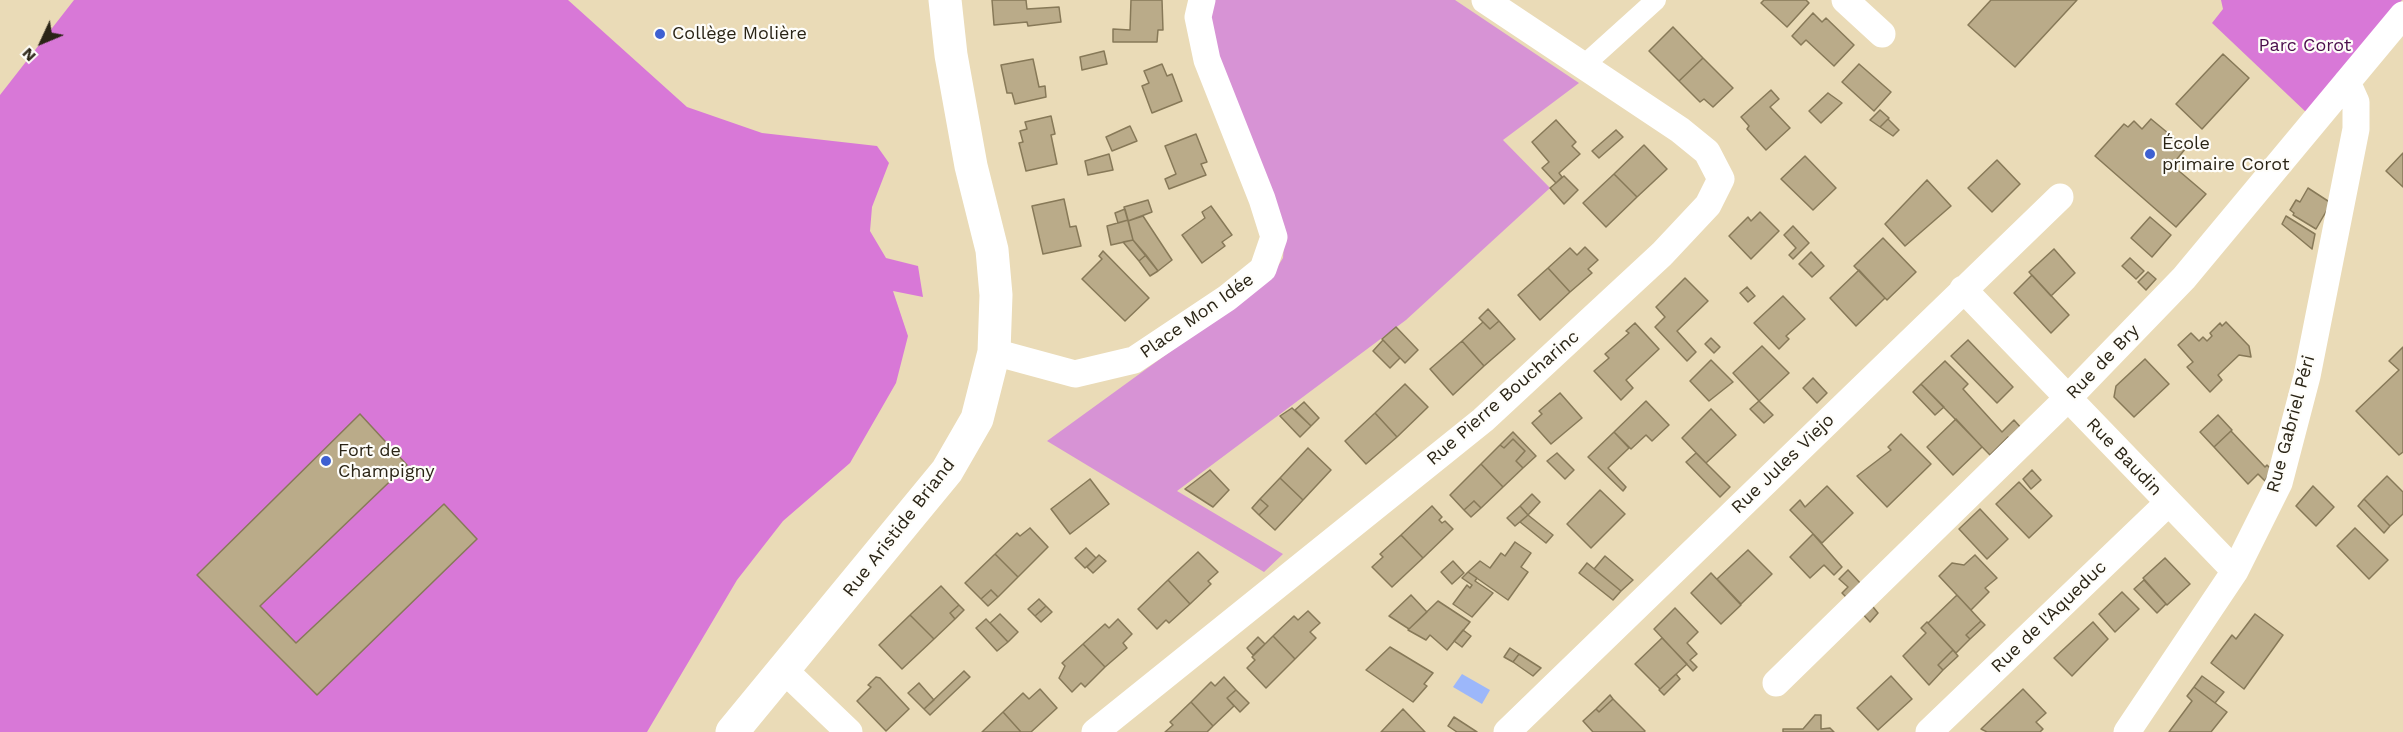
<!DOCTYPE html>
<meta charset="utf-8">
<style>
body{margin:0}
#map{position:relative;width:2403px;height:732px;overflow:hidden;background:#eadbb7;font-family:"Work Sans",sans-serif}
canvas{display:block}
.north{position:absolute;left:12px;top:12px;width:60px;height:60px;-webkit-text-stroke:4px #fefdf9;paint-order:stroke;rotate:226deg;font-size:16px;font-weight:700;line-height:24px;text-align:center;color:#2a2416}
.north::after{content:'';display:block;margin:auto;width:21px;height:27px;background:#2a2416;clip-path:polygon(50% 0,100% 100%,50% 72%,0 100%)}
</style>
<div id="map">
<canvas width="2403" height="732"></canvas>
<div class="north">N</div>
</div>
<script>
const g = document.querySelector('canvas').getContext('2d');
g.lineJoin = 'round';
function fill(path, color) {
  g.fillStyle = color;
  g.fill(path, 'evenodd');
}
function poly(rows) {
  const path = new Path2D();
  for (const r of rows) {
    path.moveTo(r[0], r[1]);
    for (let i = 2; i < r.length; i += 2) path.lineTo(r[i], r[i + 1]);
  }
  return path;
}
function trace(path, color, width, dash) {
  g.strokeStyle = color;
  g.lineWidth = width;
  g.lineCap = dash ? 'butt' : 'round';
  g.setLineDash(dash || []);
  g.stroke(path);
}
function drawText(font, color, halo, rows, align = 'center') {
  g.font = font + ' "Work Sans",sans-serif';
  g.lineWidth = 4.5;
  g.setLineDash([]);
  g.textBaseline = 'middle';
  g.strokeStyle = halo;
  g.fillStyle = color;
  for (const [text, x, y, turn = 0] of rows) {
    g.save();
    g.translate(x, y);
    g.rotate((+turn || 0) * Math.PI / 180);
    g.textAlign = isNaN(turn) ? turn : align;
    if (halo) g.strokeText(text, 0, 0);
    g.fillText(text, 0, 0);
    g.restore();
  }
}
const green = poly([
 [1211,0,1455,0,1579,83,1503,140,1550,188,1406,320,1177,491,1283,554,1264,572,1047,441,1269,280,1283,258,1285,228,1225,78,1206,13]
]);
const forest = poly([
 [74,0,568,0,687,107,762,133,877,146,889,163,872,207,870,231,886,258,918,266,923,297,893,291,908,336,896,383,850,463,783,521,737,580,647,732,0,732,0,95],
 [2221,0,2402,0,2308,114,2212,23,2223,9]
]);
const water = poly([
 [1462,674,1490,690,1482,704,1453,687]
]);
const building = poly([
 [992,0,1026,0,1027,9,1059,7,1061,22,1028,26,1027,22,994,25,992,0],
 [1131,0,1162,0,1163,30,1158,30,1157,42,1113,42,1113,29,1130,30,1131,0],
 [1764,0,1806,0,1809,3,1787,27,1761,3,1764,0],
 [1991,0,2077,0,2015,67,1968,25,1991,0],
 [1813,13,1822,22,1826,18,1854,45,1834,66,1806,40,1801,45,1792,36,1813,13],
 [1673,27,1703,58,1679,81,1649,51,1673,27],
 [1104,51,1107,64,1082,70,1080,57,1104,51],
 [2223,54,2249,78,2202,129,2176,104,2223,54],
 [1703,58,1733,88,1713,107,1704,99,1700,102,1679,81,1703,58],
 [1033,59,1039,87,1045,86,1046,97,1015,104,1012,93,1007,93,1001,65,1033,59],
 [1162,64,1167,76,1172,74,1182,101,1152,113,1142,86,1149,83,1144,71,1162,64],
 [1859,64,1891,92,1874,111,1842,82,1859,64],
 [1771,90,1779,99,1770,107,1790,128,1766,150,1747,129,1749,126,1741,117,1771,90],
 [1828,93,1842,103,1821,123,1809,111,1828,93],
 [1880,110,1889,118,1880,127,1870,120,1880,110],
 [1051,116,1055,134,1051,135,1057,164,1026,171,1019,143,1023,142,1020,131,1027,129,1025,122,1051,116],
 [1888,119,1899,130,1893,136,1880,127,1888,119],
 [2151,119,2186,148,2172,165,2206,194,2176,227,2095,156,2124,124,2128,127,2134,121,2142,129,2151,119],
 [1556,120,1576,142,1572,146,1580,154,1559,173,1562,177,1556,183,1542,168,1549,162,1532,142,1556,120],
 [1130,126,1137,141,1112,151,1106,137,1130,126],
 [1616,130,1623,137,1599,158,1592,151,1616,130],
 [1196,134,1207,162,1201,164,1206,175,1169,189,1165,179,1176,174,1165,146,1196,134],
 [1644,145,1667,169,1637,197,1614,174,1644,145],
 [2403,153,2403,187,2386,171,2403,153],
 [1109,154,1113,170,1088,175,1085,161,1109,154],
 [1805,156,1836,188,1813,210,1781,179,1805,156],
 [1997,160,2020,184,1992,212,1968,188,1997,160],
 [1614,174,1637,197,1606,227,1583,203,1614,174],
 [1564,176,1578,190,1564,204,1550,188,1564,176],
 [1927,180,1951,206,1905,246,1885,224,1927,180],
 [2308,188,2331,203,2316,229,2293,215,2294,213,2290,210,2296,200,2300,202,2308,188],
 [1064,199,1070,227,1076,226,1081,246,1043,254,1032,206,1064,199],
 [1148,200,1152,212,1128,221,1124,207,1148,200],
 [1211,206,1232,235,1222,242,1225,246,1202,263,1182,235,1205,218,1202,212,1211,206],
 [1125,209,1128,220,1118,223,1115,213,1125,209],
 [1760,212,1779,231,1751,259,1729,236,1748,217,1751,221,1760,212],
 [1143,216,1172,260,1158,271,1133,240,1128,221,1143,216],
 [2286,216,2315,234,2312,249,2282,224,2286,216],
 [2150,217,2171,235,2152,257,2131,238,2150,217],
 [1128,220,1133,240,1111,245,1107,226,1128,220],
 [1793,226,1809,243,1793,259,1789,255,1796,248,1784,235,1793,226],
 [1883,238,1916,272,1887,300,1854,266,1883,238],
 [1133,240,1146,255,1139,261,1123,242,1133,240],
 [1585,247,1598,260,1588,269,1592,273,1570,292,1548,268,1570,248,1577,255,1585,247],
 [2054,249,2075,273,2051,296,2029,272,2054,249],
 [1103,251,1149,298,1125,321,1082,279,1102,259,1099,256,1103,251],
 [1811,252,1824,266,1812,277,1799,264,1811,252],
 [1146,255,1158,271,1150,276,1139,261,1146,255],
 [2130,258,2144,271,2136,279,2122,266,2130,258],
 [1548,268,1570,292,1540,320,1518,295,1548,268],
 [1859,270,1885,298,1856,326,1830,298,1859,270],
 [2148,272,2156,279,2146,290,2138,282,2148,272],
 [2032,275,2069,315,2051,333,2014,293,2032,275],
 [1685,278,1708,301,1677,331,1696,352,1687,361,1655,327,1665,317,1656,307,1685,278],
 [1747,287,1755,296,1748,302,1740,293,1747,287],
 [1783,296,1805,319,1786,336,1789,339,1779,349,1754,323,1783,296],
 [1488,309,1499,321,1490,329,1479,318,1488,309],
 [1499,321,1515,339,1484,366,1462,341,1483,322,1490,329,1499,321],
 [2226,322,2249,346,2251,357,2239,355,2218,375,2222,380,2210,392,2187,367,2193,362,2178,345,2191,333,2199,341,2203,337,2207,341,2212,336,2210,333,2220,323,2222,326,2226,322],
 [1635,323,1659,349,1626,380,1633,388,1621,400,1594,371,1609,358,1605,354,1629,333,1626,331,1635,323],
 [1396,327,1418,350,1405,363,1382,339,1396,327],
 [1711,338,1720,347,1714,353,1705,344,1711,338],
 [1383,340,1400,358,1390,368,1373,351,1383,340],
 [1968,340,2013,387,1997,403,1951,356,1968,340],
 [1462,341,1484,366,1453,395,1430,369,1462,341],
 [1762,346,1789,373,1759,401,1733,373,1762,346],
 [2403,347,2403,452,2399,455,2356,411,2399,370,2389,361,2403,347],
 [2145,359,2169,384,2134,417,2114,397,2116,386,2145,359],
 [1711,360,1733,382,1709,401,1690,381,1711,360],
 [1945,361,1968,384,1963,389,2002,432,2014,420,2022,429,2011,440,2008,437,1990,455,1921,384,1945,361],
 [1813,378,1827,393,1817,403,1803,388,1813,378],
 [1405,384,1428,407,1397,437,1375,413,1405,384],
 [1921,384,1944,407,1935,415,1913,392,1921,384],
 [1560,393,1582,418,1551,444,1532,423,1542,414,1539,411,1560,393],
 [1646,401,1669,425,1652,441,1646,435,1631,449,1614,432,1646,401],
 [1759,401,1773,415,1764,423,1750,409,1759,401],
 [1304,402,1319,418,1311,426,1295,410,1304,402],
 [1292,408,1311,426,1300,437,1280,416,1292,408],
 [1711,409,1736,435,1706,463,1682,438,1711,409],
 [1375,413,1397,437,1366,464,1345,441,1375,413],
 [360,414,407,465,260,606,296,643,444,504,477,539,317,695,197,575,360,414],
 [2218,415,2232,430,2214,447,2200,432,2218,415],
 [1956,419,1982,447,1953,475,1927,447,1956,419],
 [2231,431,2265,467,2267,465,2271,469,2265,481,2258,474,2248,484,2214,447,2231,431],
 [1513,432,1536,456,1523,468,1516,461,1525,451,1513,439,1504,448,1500,445,1513,432],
 [1614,432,1629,448,1608,468,1626,487,1623,491,1588,457,1614,432],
 [1901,434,1931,464,1887,507,1857,476,1891,450,1888,447,1901,434],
 [1513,439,1525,451,1516,461,1523,468,1503,487,1481,464,1500,445,1504,448,1513,439],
 [1308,448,1331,470,1303,500,1280,478,1308,448],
 [1557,453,1574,470,1565,479,1547,461,1557,453],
 [1696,453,1730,487,1720,497,1686,462,1696,453],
 [1481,464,1503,487,1481,508,1474,501,1464,510,1450,495,1481,464],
 [1210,470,1229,490,1213,507,1185,489,1210,470],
 [2032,470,2041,480,2031,489,2023,479,2032,470],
 [2387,476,2403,492,2403,514,2390,526,2364,499,2387,476],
 [1280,478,1303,500,1275,530,1259,515,1268,506,1260,499,1280,478],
 [1090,479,1109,504,1070,534,1051,509,1090,479],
 [2019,482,2052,516,2029,538,1996,504,2019,482],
 [1827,486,1853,513,1822,543,1790,510,1800,500,1805,507,1827,486],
 [2313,486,2334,507,2316,526,2296,506,2313,486],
 [1600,490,1625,514,1591,548,1567,524,1600,490],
 [1532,494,1540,502,1528,515,1520,506,1532,494],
 [1260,499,1268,506,1259,515,1252,508,1260,499],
 [2364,499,2390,526,2384,533,2358,506,2364,499],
 [1474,501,1481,508,1471,517,1464,510,1474,501],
 [1432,506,1442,517,1439,520,1442,523,1445,521,1453,529,1423,558,1401,535,1432,506],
 [1520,506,1528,515,1515,526,1507,518,1520,506],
 [1980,509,2008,539,1987,559,1959,529,1980,509],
 [1528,515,1553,535,1546,543,1520,522,1528,515],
 [1030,528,1048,547,1018,577,995,554,1017,533,1020,536,1030,528],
 [2355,528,2388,560,2369,579,2337,546,2355,528],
 [1813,534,1842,567,1834,575,1824,565,1810,578,1790,557,1813,534],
 [1401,535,1423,558,1392,587,1372,567,1383,557,1380,554,1401,535],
 [1515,542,1531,553,1521,567,1528,572,1508,600,1468,572,1480,561,1490,568,1501,553,1505,556,1515,542],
 [1086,548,1096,558,1085,568,1075,558,1086,548],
 [1748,550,1772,574,1741,604,1717,579,1748,550],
 [1198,552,1218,572,1208,581,1211,584,1190,604,1168,580,1198,552],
 [995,554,1018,577,998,597,991,590,981,599,965,583,995,554],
 [1099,555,1106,561,1093,573,1087,567,1099,555],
 [1975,555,1997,578,1985,588,1989,592,1971,610,1939,576,1952,563,1964,565,1975,555],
 [1605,556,1633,580,1621,591,1594,569,1605,556],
 [2165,558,2190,584,2167,605,2143,578,2165,558],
 [1453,561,1464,573,1452,584,1441,572,1453,561],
 [1587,563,1621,591,1613,600,1579,573,1587,563],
 [1848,570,1862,585,1848,599,1842,593,1848,587,1839,579,1848,570],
 [1468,572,1477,578,1475,581,1493,593,1472,617,1453,604,1467,585,1470,588,1472,585,1462,578,1468,572],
 [1711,573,1741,605,1721,624,1691,593,1711,573],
 [1168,580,1190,604,1169,623,1166,620,1157,629,1138,609,1168,580],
 [2144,580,2166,604,2157,613,2134,589,2144,580],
 [941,586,959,605,950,613,955,619,934,639,910,615,941,586],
 [991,590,998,597,988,606,981,599,991,590],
 [2122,592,2139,609,2115,632,2099,614,2122,592],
 [1411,595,1427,612,1409,629,1389,616,1411,595],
 [1957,595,1981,621,1966,635,1970,639,1956,653,1928,623,1957,595],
 [1039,599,1046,606,1035,616,1028,609,1039,599],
 [1438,601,1470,622,1447,650,1430,635,1426,640,1408,630,1438,601],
 [1869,602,1878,613,1870,622,1860,611,1869,602],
 [959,605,964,610,955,619,950,613,959,605],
 [1046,606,1052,612,1041,622,1035,616,1046,606],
 [1675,608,1698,632,1687,643,1697,654,1690,660,1697,667,1693,671,1654,629,1675,608],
 [1308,611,1320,623,1310,632,1316,638,1295,659,1273,636,1294,616,1298,620,1308,611],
 [1000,614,1018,632,1008,642,990,623,1000,614],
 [2255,614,2283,635,2244,689,2211,663,2232,635,2236,639,2255,614],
 [910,615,934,639,902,669,879,645,910,615],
 [986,619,1008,642,997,651,976,628,986,619],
 [1118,619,1132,634,1123,643,1127,648,1105,667,1083,644,1105,624,1109,628,1118,619],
 [1981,621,1985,625,1970,639,1966,635,1981,621],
 [1927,622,1953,650,1938,665,1943,670,1929,685,1903,656,1926,633,1921,628,1927,622],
 [2093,622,2108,639,2072,676,2054,658,2093,622],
 [1463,630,1471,636,1462,647,1454,641,1463,630],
 [1273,636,1295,659,1266,688,1247,668,1255,660,1252,657,1273,636],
 [1258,637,1265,644,1253,655,1247,648,1258,637],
 [1662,638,1687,664,1660,689,1635,664,1662,638],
 [1083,644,1105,667,1085,687,1081,683,1072,692,1059,678,1065,666,1062,663,1083,644],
 [1390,647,1433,673,1424,684,1427,686,1413,702,1366,670,1390,647],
 [1510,648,1519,654,1513,662,1504,657,1510,648],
 [1953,650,1958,656,1943,670,1938,665,1953,650],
 [1519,654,1541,668,1533,676,1513,662,1519,654],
 [964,671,970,677,930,715,924,709,964,671],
 [1676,674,1680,679,1664,695,1659,690,1676,674],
 [1891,676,1912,699,1878,730,1857,708,1891,676],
 [2202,676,2224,692,2215,703,2194,687,2202,676],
 [876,677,880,678,909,709,886,731,857,701,871,687,868,685,876,677],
 [1224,677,1236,690,1227,698,1234,706,1213,726,1191,702,1211,682,1215,686,1224,677],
 [919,683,934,700,924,709,908,693,919,683],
 [2194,687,2227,712,2211,732,2169,732,2192,701,2187,696,2194,687],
 [1040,689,1057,708,1031,732,1021,732,1003,712,1023,693,1029,699,1040,689],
 [2023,689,2046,713,2036,722,2043,729,2040,732,1987,732,1981,729,2023,689],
 [1236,690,1249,703,1240,712,1227,698,1236,690],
 [1610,695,1613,699,1599,712,1596,709,1610,695],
 [1613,699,1645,731,1644,732,1593,732,1583,721,1596,709,1599,712,1613,699],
 [1191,702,1213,726,1207,732,1165,732,1173,725,1170,722,1191,702],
 [1403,709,1425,732,1381,732,1403,709],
 [1003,712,1021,732,982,732,1003,712],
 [1815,715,1821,715,1821,729,1830,728,1834,732,1783,732,1783,729,1803,729,1815,715],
 [1454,717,1477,732,1457,732,1448,726,1454,717]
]);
const pedestrian = poly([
 [1583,66,1656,0]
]);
const minor = poly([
 [1845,0,1882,34],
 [1963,289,2235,571],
 [994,352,1075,374,1134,360,1227,298,1263,269,1274,237,1262,199,1207,60,1198,17,1202,0],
 [784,670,849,732],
 [1776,683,2068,398,2184,278,2403,15],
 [1095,732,1483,420,1662,254,1708,205,1721,179,1707,152,1680,130,1485,0],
 [1507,732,2060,197],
 [1929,732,2168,503],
 [2127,732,2235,571,2279,483,2307,376,2356,129,2356,102,2347,82]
]);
const tertiary = poly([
 [732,732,947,471,977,419,994,352,996,295,992,250,971,166,951,55,945,0]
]);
const markers = [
 [660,34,6,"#3e60d2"],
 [2150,154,6,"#3e60d2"],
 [326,461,6,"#3e60d2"]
];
const poiNames = [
 ["Collège Molière",672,34],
 ["École",2162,144],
 ["primaire Corot",2162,165],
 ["Fort de",338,451],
 ["Champigny",338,472]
];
const parkNames = [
 ["Parc Corot",2305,46]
];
const streetNames = [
 ["Place Mon Idée",1197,316,-35],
 ["Rue de Bry",2103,362,-46],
 ["Rue Pierre Boucharinc",1503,398,-41],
 ["Rue Gabriel Péri",2291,424,-75],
 ["Rue Baudin",2124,457,46],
 ["Rue Jules Viejo",1783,464,-44],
 ["Rue Aristide Briand",899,528,-52],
 ["Rue de l'Aqueduc",2049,617,-44]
];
fill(green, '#d793d5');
fill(forest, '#d878d7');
fill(water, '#9cb7fa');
fill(building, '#baab89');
trace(building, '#877958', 1.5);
trace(pedestrian, '#fff', 20);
trace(minor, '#fff', 27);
trace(tertiary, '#fff', 33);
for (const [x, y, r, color] of markers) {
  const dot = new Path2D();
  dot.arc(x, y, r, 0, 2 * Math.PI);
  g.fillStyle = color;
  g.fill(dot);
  trace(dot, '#fefdf9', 2);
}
drawText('18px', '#2a2416', '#fefdf9', poiNames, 'left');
drawText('18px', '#4b0e4c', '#fefdf9', parkNames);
drawText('18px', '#2a2416', '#fefdf9', streetNames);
</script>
